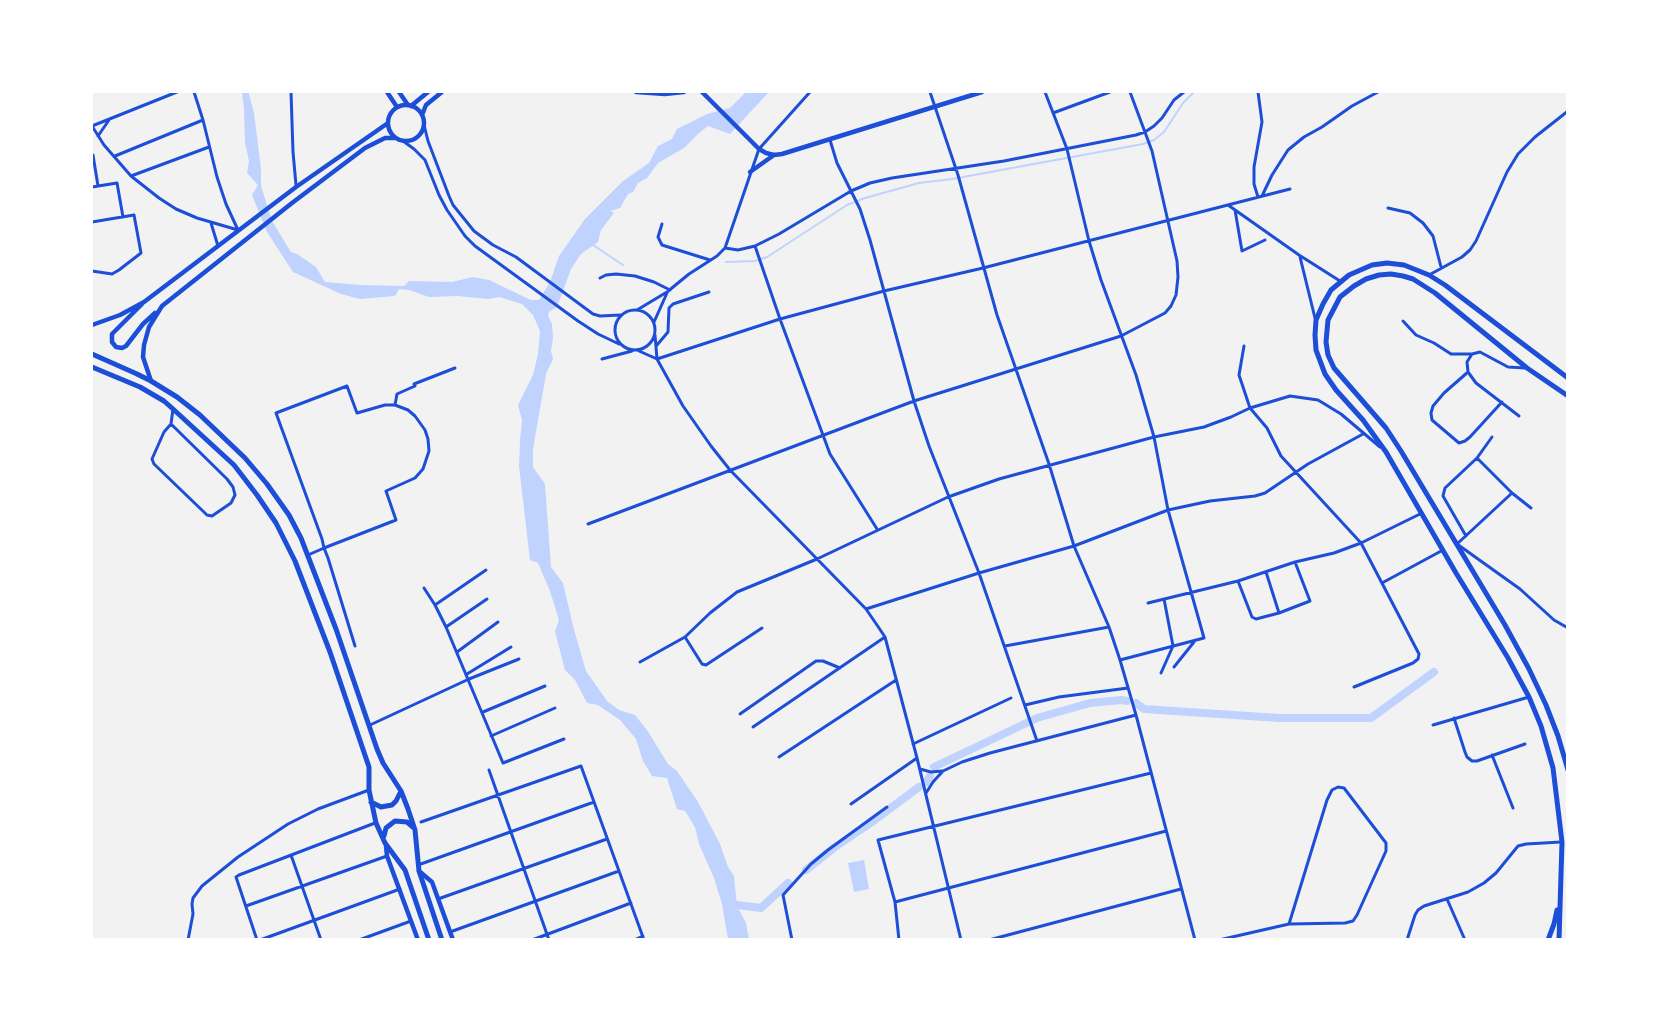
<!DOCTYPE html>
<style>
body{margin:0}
#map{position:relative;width:1659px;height:1031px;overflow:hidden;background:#f2f2f2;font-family:"Source Sans 3",sans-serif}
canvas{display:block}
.frame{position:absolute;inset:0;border:93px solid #fff;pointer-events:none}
</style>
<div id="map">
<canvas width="1659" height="1031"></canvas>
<div class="frame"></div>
</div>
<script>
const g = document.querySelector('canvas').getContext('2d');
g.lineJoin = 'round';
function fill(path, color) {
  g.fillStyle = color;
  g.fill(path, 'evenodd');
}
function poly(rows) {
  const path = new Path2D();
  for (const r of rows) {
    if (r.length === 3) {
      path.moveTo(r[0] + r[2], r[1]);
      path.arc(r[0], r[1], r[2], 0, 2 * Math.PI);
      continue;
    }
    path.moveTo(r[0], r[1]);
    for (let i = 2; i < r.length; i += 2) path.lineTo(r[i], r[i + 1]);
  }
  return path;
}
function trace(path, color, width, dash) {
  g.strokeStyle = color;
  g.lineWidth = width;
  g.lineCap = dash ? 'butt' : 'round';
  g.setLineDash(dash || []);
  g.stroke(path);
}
const water = poly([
 [242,92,249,92,249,94,254,113,261,169,261,186,272,221,291,252,297,254,316,267,325,282,361,285,404,286,409,281,452,282,473,277,489,280,531,300,539,300,550,282,559,256,585,219,623,181,649,163,658,146,672,139,677,129,707,114,730,108,746,92,769,92,730,134,708,126,699,133,684,148,658,163,647,178,638,183,633,192,628,194,620,208,610,211,614,213,601,230,598,242,581,254,571,269,557,307,549,312,548,316,552,324,553,338,551,351,553,359,546,374,533,449,533,467,545,484,551,567,563,583,573,626,586,671,607,701,619,710,635,715,647,730,668,764,677,771,698,802,720,844,728,867,734,876,737,906,746,923,749,939,728,939,722,904,714,878,699,844,695,827,685,811,677,809,667,778,652,776,643,761,636,739,620,720,598,705,587,703,575,680,565,670,555,631,559,620,550,591,538,563,530,560,519,466,520,440,522,420,518,405,533,375,538,354,540,331,533,315,522,304,499,297,489,299,457,296,429,297,409,290,399,289,395,296,360,299,341,294,293,272,267,232,252,195,258,185,247,173,249,161,245,143,244,110],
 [864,860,869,889,854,892,848,863]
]);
const stream = poly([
 [593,245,623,265],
 [726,262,755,261,767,257,847,205,865,198,919,183,952,179,1143,144,1154,140,1164,132,1183,103,1194,92]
]);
const canal = poly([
 [1136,703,1144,709,1279,718,1371,718,1434,672],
 [934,767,1037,718,1090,703,1122,700,1127,701],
 [926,782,930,776],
 [806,870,835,847,872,822,919,787],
 [729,904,761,908,788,883]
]);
const minor = poly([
 [194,92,203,120,217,177,226,204,238,230],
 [291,92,293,152,296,185],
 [930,92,958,175,997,315,1049,464,1074,546,1109,627,1120,660,1136,715,1195,940],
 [1045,92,1067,149,1089,241,1101,280,1136,375,1154,437,1168,510,1204,638,1120,660],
 [1053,113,1110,92],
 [424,125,428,141,449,196,453,205,474,231,493,245,516,257,593,314,600,316,621,315],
 [92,126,104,145,131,176,159,198,176,209,197,218,238,230],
 [92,126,177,92],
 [98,136,109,120],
 [830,140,837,163,860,209,870,240,914,401,929,446,979,573,1037,741],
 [403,141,414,149,425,160,439,195,447,210,465,236,475,246,578,321,598,334,619,344],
 [92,155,93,155,98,186],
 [115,156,203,120],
 [131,176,209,147],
 [92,187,117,183,123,217],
 [1262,196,1272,175,1288,150,1304,137,1322,127,1352,106,1378,92],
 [1258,197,1254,184,1254,167,1262,122,1258,92],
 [1228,205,1299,255,1340,281],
 [1388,208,1410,213,1423,223,1433,236,1441,267],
 [1235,210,1242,251,1265,240],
 [92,222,134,215,141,253,119,270,112,274,92,271],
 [211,223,218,246],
 [662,224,658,237,662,245,710,260],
 [755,246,780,319,830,454,877,529],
 [725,248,738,250,755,246,779,234,851,191,870,183,892,178,1004,161,1136,135,1145,132,1154,126,1162,118,1174,100,1184,92],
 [1300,257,1315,318],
 [1429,275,1462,257,1470,250,1476,241,1507,172,1518,154,1535,137,1568,111],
 [600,278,606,275,616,274,635,276,654,282,670,290],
 [635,330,20],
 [637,310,667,292,689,274,717,256,725,248,759,149,810,92],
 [1403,321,1416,335,1434,343,1451,354,1472,354],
 [654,322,667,293],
 [655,335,657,359,683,406,711,446,730,470,866,609,879,628,885,637,917,758,961,940],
 [657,345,668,332,669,308,673,304,709,292],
 [1244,346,1239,375,1250,408,1267,428,1281,456,1361,543,1419,654,1418,659,1413,663,1354,687],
 [639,351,657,359],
 [602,359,632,351],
 [657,359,780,319,884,291,983,268,1290,189],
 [1468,372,1444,393,1433,406,1431,413,1432,420,1459,443,1465,441,1470,437,1502,402],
 [395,405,397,394,415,386,414,384,455,368],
 [1519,416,1476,383,1468,372,1467,362,1472,354,1480,352,1508,367,1525,368],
 [171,424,227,479,233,487,235,495,231,503,212,516,207,515,154,464,152,459,164,432,171,424,173,409],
 [1477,458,1512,493,1531,508],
 [1512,493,1457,544,1520,589,1554,620,1568,628],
 [588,524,914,401,1121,336,1165,313,1171,306,1176,295,1178,277,1177,261,1152,151,1130,92],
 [1466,536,1443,496,1445,488,1477,458,1492,437],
 [308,555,324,548,396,520,386,491,415,478,423,469,429,451,428,439,425,430,415,416,408,410,395,405,385,405,357,413,347,386,276,413,322,539,324,548,328,558,355,646],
 [1266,572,1279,613],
 [1238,581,1252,617,1256,619,1279,613,1310,601,1295,562],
 [1382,583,1443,550],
 [424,588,435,605,446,627,503,763,564,739],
 [1148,603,1238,581,1295,562,1334,553,1361,543,1422,513],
 [435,605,486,570],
 [866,609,979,573,1074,546,1168,510,1210,501,1255,496,1265,493,1308,464,1363,434],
 [446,627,487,599],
 [685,637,702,664,706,665,762,628],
 [1005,646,1109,627],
 [457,652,498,622],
 [640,662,685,637,710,613,737,592,817,559,948,497,999,479,1154,437,1204,427,1231,417,1250,408,1290,396,1318,400,1341,414,1380,447],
 [1174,667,1194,642],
 [1161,673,1173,646,1164,599],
 [467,674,511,647],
 [1025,705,1059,697,1128,688],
 [483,712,545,686],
 [740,714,816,661,823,661,840,668],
 [1454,718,1465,752,1467,757,1472,761,1477,761,1525,744],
 [370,725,469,679,519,659],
 [1433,725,1529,697],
 [753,727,885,637],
 [491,736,555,708],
 [913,744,1011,698],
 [1492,755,1513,808],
 [779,757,896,680],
 [920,769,931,772,942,771],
 [489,770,549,940],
 [926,793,933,782,943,771,962,762,990,753,1136,715],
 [851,804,917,758],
 [421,822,581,766,644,940],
 [291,855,321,940],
 [418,865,594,802],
 [438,899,607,839],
 [1447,899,1465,940],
 [895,902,1166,831],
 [246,906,387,856],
 [450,932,619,871],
 [188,940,193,914,192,904,193,898,202,886,238,857,288,824,318,809,369,790],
 [257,940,236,877,239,875,375,823],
 [260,940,400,889],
 [359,940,411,921],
 [532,940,631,903],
 [634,940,643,936],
 [792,940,783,895,811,864,828,850,887,807],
 [899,940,895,902,878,840,1151,773],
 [989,940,1181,889],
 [1219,940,1289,924,1345,923,1353,921,1357,915,1386,851,1386,843,1344,788,1338,787,1332,790,1327,800,1289,924],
 [1407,940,1415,915,1418,910,1424,906,1468,892,1484,883,1496,873,1518,846,1526,844,1561,842]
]);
const tertiary = poly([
 [387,92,397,107],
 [399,92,408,105],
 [636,92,665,94,684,92],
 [702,92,759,149,766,153,774,155,782,154,982,92],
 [750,172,774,155],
 [386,846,387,856,418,940],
 [419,871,432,882,453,940]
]);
const secondary = poly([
 [406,123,18],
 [411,106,428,92],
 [422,115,426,105,442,92],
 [142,304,112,334,112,342,116,347,122,348,126,346,143,324,155,313],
 [92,325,120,315,144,302,296,187,388,123],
 [151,381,143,357,144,345,149,327,162,306,292,203,365,148,385,138,396,138]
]);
const trunk = poly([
 [92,354,137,374,151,381,177,397,200,415,245,458,267,484,289,515,301,538,336,629,377,749,383,763,401,791,408,809,415,830,419,871,442,940],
 [92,367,140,387,164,401,173,409,234,465,257,495,276,523,295,561,330,652,369,767,369,790,376,823,385,843,405,870,429,940],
 [1568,396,1527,368,1435,293,1413,279,1403,276,1391,274,1379,275,1366,279,1354,286,1340,297,1328,320,1326,342,1328,355,1334,368,1386,428,1401,451,1505,625,1529,669,1546,705,1558,736,1568,770],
 [371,802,381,807,392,805,396,801,401,791],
 [384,836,386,828,395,821,407,822,414,828],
 [1548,940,1554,924,1557,910],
 [1559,940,1562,842,1553,768,1541,726,1529,697,1508,658,1456,573,1386,452,1363,420,1336,390,1325,374,1316,350,1315,335,1316,320,1323,304,1331,290,1349,275,1372,265,1387,263,1404,265,1429,275,1445,285,1568,378]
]);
fill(water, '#bfd3fe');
trace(stream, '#bfd3fe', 2);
trace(canal, '#bfd3fe', 8);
trace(minor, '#1d4ed8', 3);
trace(tertiary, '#1d4ed8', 4.5);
trace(secondary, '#1d4ed8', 4.5);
trace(trunk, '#1d4ed8', 5);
</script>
